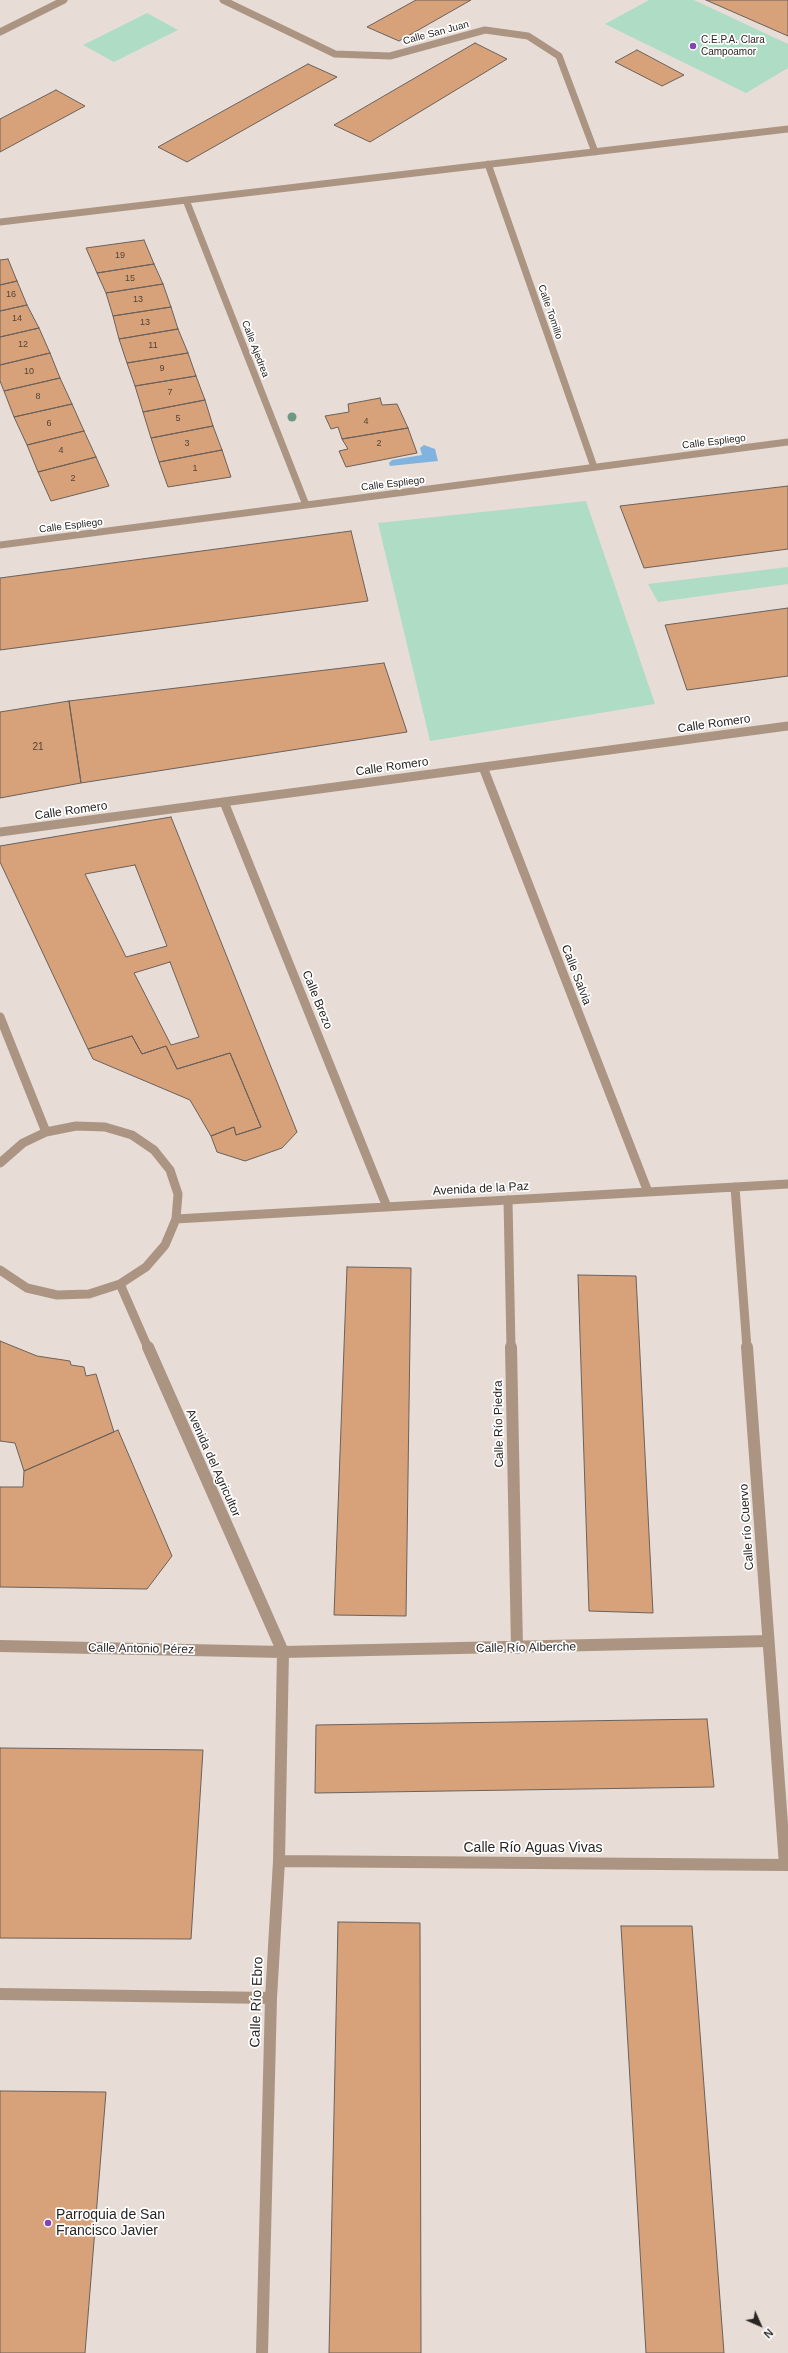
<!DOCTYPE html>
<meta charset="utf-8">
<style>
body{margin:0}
#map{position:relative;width:788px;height:2353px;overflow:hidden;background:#e7ddd6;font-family:Helvetica,sans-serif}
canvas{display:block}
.north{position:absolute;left:740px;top:2305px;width:40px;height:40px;-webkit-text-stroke:3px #fff;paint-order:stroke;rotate:135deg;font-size:11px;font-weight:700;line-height:16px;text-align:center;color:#292523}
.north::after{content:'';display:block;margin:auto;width:14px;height:18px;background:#292523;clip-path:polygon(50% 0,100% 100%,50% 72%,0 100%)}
</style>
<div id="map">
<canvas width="788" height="2353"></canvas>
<div class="north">N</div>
</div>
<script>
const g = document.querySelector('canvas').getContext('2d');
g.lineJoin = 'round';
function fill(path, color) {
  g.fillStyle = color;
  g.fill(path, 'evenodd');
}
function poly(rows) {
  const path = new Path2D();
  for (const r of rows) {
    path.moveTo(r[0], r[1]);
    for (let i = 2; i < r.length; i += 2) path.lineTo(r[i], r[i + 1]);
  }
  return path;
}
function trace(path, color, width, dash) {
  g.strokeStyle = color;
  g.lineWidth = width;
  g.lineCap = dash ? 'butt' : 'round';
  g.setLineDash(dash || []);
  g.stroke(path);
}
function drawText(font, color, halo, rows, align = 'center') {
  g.font = font + ' Helvetica,sans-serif';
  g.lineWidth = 3.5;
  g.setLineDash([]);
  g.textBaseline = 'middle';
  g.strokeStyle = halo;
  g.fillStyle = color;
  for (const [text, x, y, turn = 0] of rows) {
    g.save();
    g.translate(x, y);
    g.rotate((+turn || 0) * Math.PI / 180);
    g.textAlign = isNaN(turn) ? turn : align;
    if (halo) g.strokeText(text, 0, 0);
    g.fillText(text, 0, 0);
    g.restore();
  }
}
const green = poly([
 [649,0,694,0,788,44,788,68,746,93,605,24],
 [147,13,178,30,114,62,83,45],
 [586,501,655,704,430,741,378,523],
 [788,567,788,584,658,602,648,584]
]);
const water = poly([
 [424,445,435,449,438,461,390,466,389,463,392,460,422,455,420,448]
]);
const building = poly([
 [416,0,471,0,399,41,367,27,416,0],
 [706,0,788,0,788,36,706,0],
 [475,43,507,59,370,142,334,125,475,43],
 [637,50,684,75,662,86,615,62,637,50],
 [308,64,337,77,187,162,158,147,308,64],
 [56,90,85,106,0,152,0,119,56,90],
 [144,240,154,264,97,273,86,248,144,240],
 [8,259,17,281,0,285,0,260,8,259],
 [154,264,163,284,106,293,97,273,154,264],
 [17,281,27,305,0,311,0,285,17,281],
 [163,284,171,307,113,316,106,293,163,284],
 [27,305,39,328,0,337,0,311,27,305],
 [171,307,178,329,119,339,113,316,171,307],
 [39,328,50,353,0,365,0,337,39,328],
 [178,329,188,353,127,363,119,339,178,329],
 [50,353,60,378,4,391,0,381,0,365,50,353],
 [188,353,196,376,135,386,127,363,188,353],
 [196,376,205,400,143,412,135,386,196,376],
 [60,378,72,404,14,417,4,391,60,378],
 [380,398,382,405,397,404,408,428,342,439,338,427,331,429,325,416,349,412,348,404,380,398],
 [205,400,213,426,151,438,143,412,205,400],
 [72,404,84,431,27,445,14,417,72,404],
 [213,426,222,450,159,462,151,438,213,426],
 [408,428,417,453,346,467,339,451,348,449,342,439,408,428],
 [84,431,96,457,38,472,27,445,84,431],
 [222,450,231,477,168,487,159,462,222,450],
 [96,457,109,486,51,501,38,472,96,457],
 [788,486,788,549,644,568,620,506,788,486],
 [351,531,368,601,0,650,0,578,351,531],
 [788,608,788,676,687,690,665,625,788,608],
 [384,663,407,732,81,783,69,701,384,663],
 [69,701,81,783,0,798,0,712,69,701],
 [171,817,297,1132,282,1148,245,1161,217,1152,211,1136,234,1127,236,1135,261,1127,230,1053,177,1069,166,1046,142,1054,132,1036,88,1049,0,862,0,846,171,817],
 [135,865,167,946,126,957,85,874,135,865],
 [170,962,199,1037,171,1045,134,973,170,962],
 [132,1036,142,1054,166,1046,177,1069,230,1053,261,1127,236,1135,234,1127,211,1136,190,1100,93,1059,88,1049,132,1036],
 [347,1267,411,1268,406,1616,334,1615,347,1267],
 [578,1275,636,1276,653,1613,589,1611,578,1275],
 [0,1341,37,1356,70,1361,71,1365,84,1367,86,1376,96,1374,114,1432,24,1471,15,1443,0,1441,0,1341],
 [118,1430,172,1556,147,1589,0,1587,0,1487,23,1487,24,1471,118,1430],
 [707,1719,714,1787,315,1793,316,1725,707,1719],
 [0,1748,203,1750,191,1939,0,1938,0,1748],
 [338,1922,420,1923,421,2353,329,2353,338,1922],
 [621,1926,692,1926,724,2353,646,2353,621,1926],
 [0,2091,106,2092,85,2353,0,2353,0,2091]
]);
const pedestrianFar1 = poly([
 [508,1200,511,1348]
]);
const pedestrian = poly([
 [511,1347,517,1648],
 [283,1652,768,1641]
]);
const minorFar2 = poly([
 [223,0,335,54,390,56,485,30,528,36,559,56,595,152],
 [0,32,64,0],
 [488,164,594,467],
 [186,200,306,505],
 [0,222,788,129],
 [0,545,788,442]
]);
const minorFar1 = poly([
 [483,767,648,1192],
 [224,802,387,1207],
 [0,832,788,726],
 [0,1017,46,1132],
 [0,1163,23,1143,46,1132,76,1126,105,1127,132,1135,154,1150,170,1170,178,1194,176,1219,165,1245,146,1267,120,1284,89,1294,57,1295,27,1288,0,1270],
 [735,1187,747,1348],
 [176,1219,788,1184],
 [120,1284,148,1348]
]);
const minor = poly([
 [148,1347,283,1652,279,1861,271,1998,262,2353],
 [747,1347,785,1865],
 [0,1646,283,1652],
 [279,1861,788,1865],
 [0,1994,271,1998]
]);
const trees = [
 [292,417]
];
const markers = [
 [693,46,4,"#8841b4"],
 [48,2223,4,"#8841b4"]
];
const farNumbernames = [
 ["19",120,256],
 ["15",130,279],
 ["16",11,295],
 ["13",138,300],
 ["14",17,319],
 ["13",145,323],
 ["12",23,345],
 ["11",153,346],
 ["9",162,369],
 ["10",29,372],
 ["7",170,393],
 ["8",38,397],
 ["5",178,419],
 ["4",366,422],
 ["6",49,424],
 ["3",187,444],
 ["2",379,444],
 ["4",61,451],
 ["1",195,469],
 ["2",73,479]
];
const farStreetnames = [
 ["Calle San Juan",436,33,-15],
 ["Calle Tomillo",550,312,71],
 ["Calle Ajedrea",255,349,69],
 ["Calle Espliego",714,442,-7],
 ["Calle Espliego",393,484,-7],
 ["Calle Espliego",71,526,-7]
];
const farPoinames = [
 ["C.E.P.A. Clara",701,40],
 ["Campoamor",701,52]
];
const numberNames = [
 ["21",38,747]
];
const streetNames = [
 ["Calle Romero",714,724,-8],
 ["Calle Romero",392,767,-8],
 ["Calle Romero",71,811,-8],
 ["Calle Salvia",576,975,69],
 ["Calle Brezo",317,1000,68],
 ["Avenida de la Paz",481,1189,-3],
 ["Calle Río Piedra",499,1424,-91],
 ["Avenida del Agricultor",213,1463,66],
 ["Calle río Cuervo",747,1527,-94],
 ["Calle Río Alberche",526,1648,-1],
 ["Calle Antonio Pérez",141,1649,1]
];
const nearStreetnames = [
 ["Calle Río Aguas Vivas",533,1848],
 ["Calle Río Ebro",257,2002,-88]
];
const nearPoinames = [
 ["Parroquia de San",56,2215],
 ["Francisco Javier",56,2231]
];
fill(green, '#afdcc5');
fill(water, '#80b3df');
fill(building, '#d7a179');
trace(building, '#6a615c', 1);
trace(pedestrianFar1, '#ac9483', 9);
trace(pedestrian, '#ac9483', 12);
trace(minorFar2, '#ac9483', 7);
trace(minorFar1, '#ac9483', 9);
trace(minor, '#ac9483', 12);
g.fillStyle = '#6c9884';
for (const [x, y] of trees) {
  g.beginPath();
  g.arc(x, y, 4.5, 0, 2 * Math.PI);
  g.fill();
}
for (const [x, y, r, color] of markers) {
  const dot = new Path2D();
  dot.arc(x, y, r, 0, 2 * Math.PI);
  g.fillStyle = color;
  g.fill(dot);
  trace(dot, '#fff', 1.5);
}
drawText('9px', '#544438', null, farNumbernames);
drawText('10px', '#292523', '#fff', farStreetnames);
drawText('10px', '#292523', '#fff', farPoinames, 'left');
drawText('10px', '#544438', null, numberNames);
drawText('12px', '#292523', '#fff', streetNames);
drawText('14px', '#292523', '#fff', nearStreetnames);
drawText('14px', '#292523', '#fff', nearPoinames, 'left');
</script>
